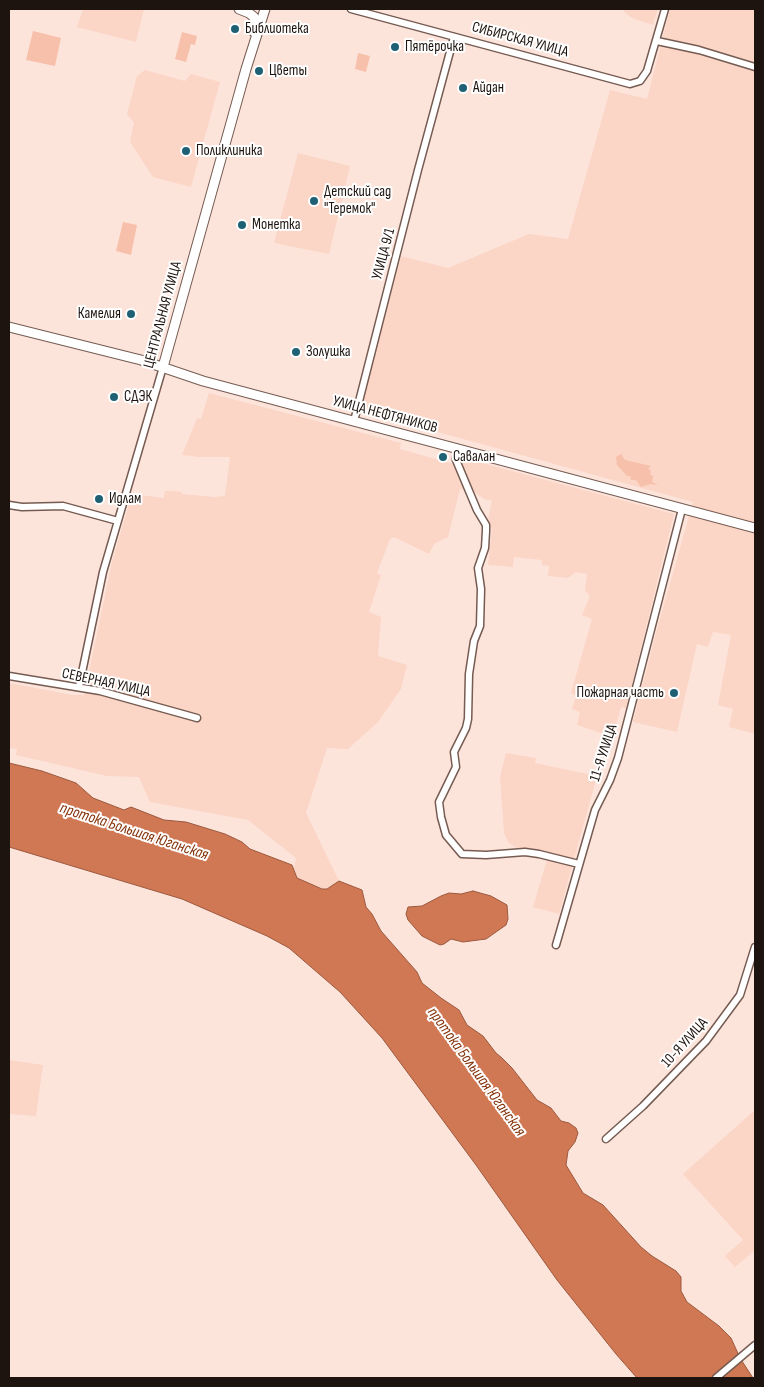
<!DOCTYPE html>
<meta charset="utf-8">
<style>
body{margin:0}
#map{position:relative;width:764px;height:1387px;overflow:hidden;background:#fde4db;font-family:"Sofia Sans Condensed",sans-serif}
canvas{display:block}
.frame{position:absolute;inset:0;border:10px solid #1e140f;pointer-events:none}
</style>
<div id="map">
<canvas width="764" height="1387"></canvas>
<div class="frame"></div>
</div>
<script>
const g = document.querySelector('canvas').getContext('2d');
g.lineJoin = 'round';
function fill(path, color) {
  g.fillStyle = color;
  g.fill(path, 'evenodd');
}
function poly(rows) {
  const path = new Path2D();
  for (const r of rows) {
    path.moveTo(r[0], r[1]);
    for (let i = 2; i < r.length; i += 2) path.lineTo(r[i], r[i + 1]);
  }
  return path;
}
function trace(path, color, width, dash) {
  g.strokeStyle = color;
  g.lineWidth = width;
  g.lineCap = dash ? 'butt' : 'round';
  g.setLineDash(dash || []);
  g.stroke(path);
}
function drawText(font, color, halo, rows, align = 'center') {
  g.font = font + ' "Sofia Sans Condensed",sans-serif';
  g.lineWidth = 4;
  g.setLineDash([]);
  g.textBaseline = 'middle';
  g.strokeStyle = halo;
  g.fillStyle = color;
  for (const [text, x, y, turn = 0] of rows) {
    g.save();
    g.translate(x, y);
    g.rotate((+turn || 0) * Math.PI / 180);
    g.textAlign = isNaN(turn) ? turn : align;
    if (halo) g.strokeText(text, 0, 0);
    g.fillText(text, 0, 0);
    g.restore();
  }
}
const built = poly([
 [83,9,144,9,136,42,77,27],
 [624,9,658,9,653,25,632,18,624,12],
 [670,9,755,9,755,734,729,727,733,709,718,705,731,635,713,632,708,647,697,644,677,732,633,722,656,633,693,502,361,411,374,355,401,256,448,268,529,234,568,239,610,90,647,99],
 [145,70,185,81,191,74,220,82,191,187,153,177,130,142,134,123,127,114,137,76],
 [298,153,350,166,329,254,274,243],
 [209,393,401,443,400,449,453,464,463,458,674,514,626,708,621,707,613,737,577,725,580,712,572,709,576,696,571,693,592,619,582,615,590,596,585,591,587,574,576,572,568,578,548,576,549,566,542,565,542,560,514,557,513,567,488,565,492,529,488,520,492,500,486,500,474,492,460,489,448,537,434,544,429,554,394,537,390,539,377,573,381,575,369,612,381,617,378,656,407,665,401,689,378,722,348,749,327,748,306,813,339,881,327,889,322,889,297,878,294,868,296,858,248,820,150,802,139,777,107,776,16,755,17,749,9,748,9,683,72,695,84,695,112,562,132,494,164,498,165,491,172,491,182,492,182,494,214,497,225,496,230,457,199,457,182,455,197,418,201,419],
 [506,753,536,758,535,763,597,776,559,914,533,907,547,860,527,856,508,842,504,833,500,777],
 [9,1060,43,1065,36,1116,9,1114],
 [755,1110,755,1253,754,1251,735,1267,725,1256,743,1240,683,1174]
]);
const green = poly([
 [33,31,61,38,55,66,26,60],
 [182,32,197,36,195,45,191,44,186,62,175,59],
 [358,53,370,56,366,72,355,69],
 [123,222,137,225,131,255,116,251],
 [621,454,625,460,651,466,648,469,651,471,650,474,653,476,652,482,658,485,650,484,641,487,636,480,631,480,630,476,627,476,617,465,616,457]
]);
const water = poly([
 [9,763,42,771,76,783,93,798,124,810,131,807,164,820,186,822,225,834,242,842,250,849,292,865,297,878,322,889,327,889,339,881,362,890,366,907,372,914,381,931,417,972,422,983,441,998,459,1010,467,1025,483,1036,496,1053,502,1058,512,1068,537,1100,551,1108,561,1121,569,1123,576,1128,578,1133,575,1142,568,1151,566,1165,583,1193,603,1205,641,1247,652,1256,676,1271,681,1277,681,1291,687,1302,719,1326,731,1338,740,1358,753,1378,637,1378,616,1354,557,1280,476,1165,382,1038,340,992,289,948,267,936,182,899,9,847,9,763],
 [473,891,491,896,507,905,508,919,506,925,486,939,463,942,451,939,444,944,440,945,422,936,408,920,406,914,408,907,422,906,441,896,449,893,461,894,473,891]
]);
const street = poly([
 [351,9,630,84,640,81,647,71,665,9],
 [657,41,699,50,755,67],
 [354,421,418,170,454,37],
 [457,448,456,460,477,510,486,525,486,531,485,548,478,568,481,589,480,626,474,641,469,674,468,719,466,728,454,752,456,767,439,802,441,817,446,835,462,854,486,855,525,852,539,854,579,864],
 [9,505,22,507,63,506,118,521],
 [9,676,100,691,197,718],
 [79,687,103,572,163,367],
 [556,945,595,810,610,780,618,758,682,509],
 [606,1139,643,1106,706,1041,740,995,755,947],
 [716,1378,755,1345]
]);
const secondary = poly([
 [239,9,249,13,254,17,255,23,254,32],
 [9,327,141,360,203,381,755,528],
 [163,367,246,69,265,9]
]);
const markers = [
 [235,29,5,"#1e6074"],
 [395,47,5,"#1e6074"],
 [259,71,5,"#1e6074"],
 [463,88,5,"#1e6074"],
 [186,151,5,"#1e6074"],
 [314,201,5,"#1e6074"],
 [242,225,5,"#1e6074"],
 [131,314,5,"#1e6074"],
 [296,352,5,"#1e6074"],
 [114,397,5,"#1e6074"],
 [443,457,5,"#1e6074"],
 [99,499,5,"#1e6074"],
 [674,693,5,"#1e6074"]
];
const poiNames = [
 ["Библиотека",245,29],
 ["Пятёрочка",405,47],
 ["Цветы",269,71],
 ["Айдан",473,88],
 ["Поликлиника",196,151],
 ["Детский сад",324,192],
 ["\"Теремок\"",324,209],
 ["Монетка",252,225],
 ["Камелия",121,314,"right"],
 ["Золушка",306,352],
 ["СДЭК",124,397],
 ["Савалан",453,457],
 ["Идлам",109,499],
 ["Пожарная часть",664,693,"right"]
];
const streetNames = [
 ["СИБИРСКАЯ УЛИЦА",520,40,15],
 ["УЛИЦА 9/1",384,254,-75],
 ["ЦЕНТРАЛЬНАЯ УЛИЦА",163,315,-75],
 ["УЛИЦА НЕФТЯНИКОВ",385,415,15],
 ["СЕВЕРНАЯ УЛИЦА",106,683,12],
 ["11-Я УЛИЦА",604,753,-72],
 ["10-Я УЛИЦА",685,1043,-48]
];
const waterNames = [
 ["протока Большая Юганская",134,832,18],
 ["протока Большая Юганская",476,1072,54]
];
fill(built, '#fbd5c6');
fill(green, '#f7c0ab');
fill(water, '#d07753');
trace(water, '#9b593f', 1);
trace(street, '#755b51', 9);
trace(secondary, '#755b51', 11);
trace(street, '#fff', 6);
trace(secondary, '#fff', 9);
for (const [x, y, r, color] of markers) {
  const dot = new Path2D();
  dot.arc(x, y, r, 0, 2 * Math.PI);
  g.fillStyle = color;
  g.fill(dot);
  trace(dot, '#fff', 2);
}
drawText('15px', '#1e140f', '#fff', poiNames, 'left');
drawText('15px', '#1e140f', '#fff', streetNames);
drawText('italic 16px', '#843209', '#fff', waterNames);
</script>
